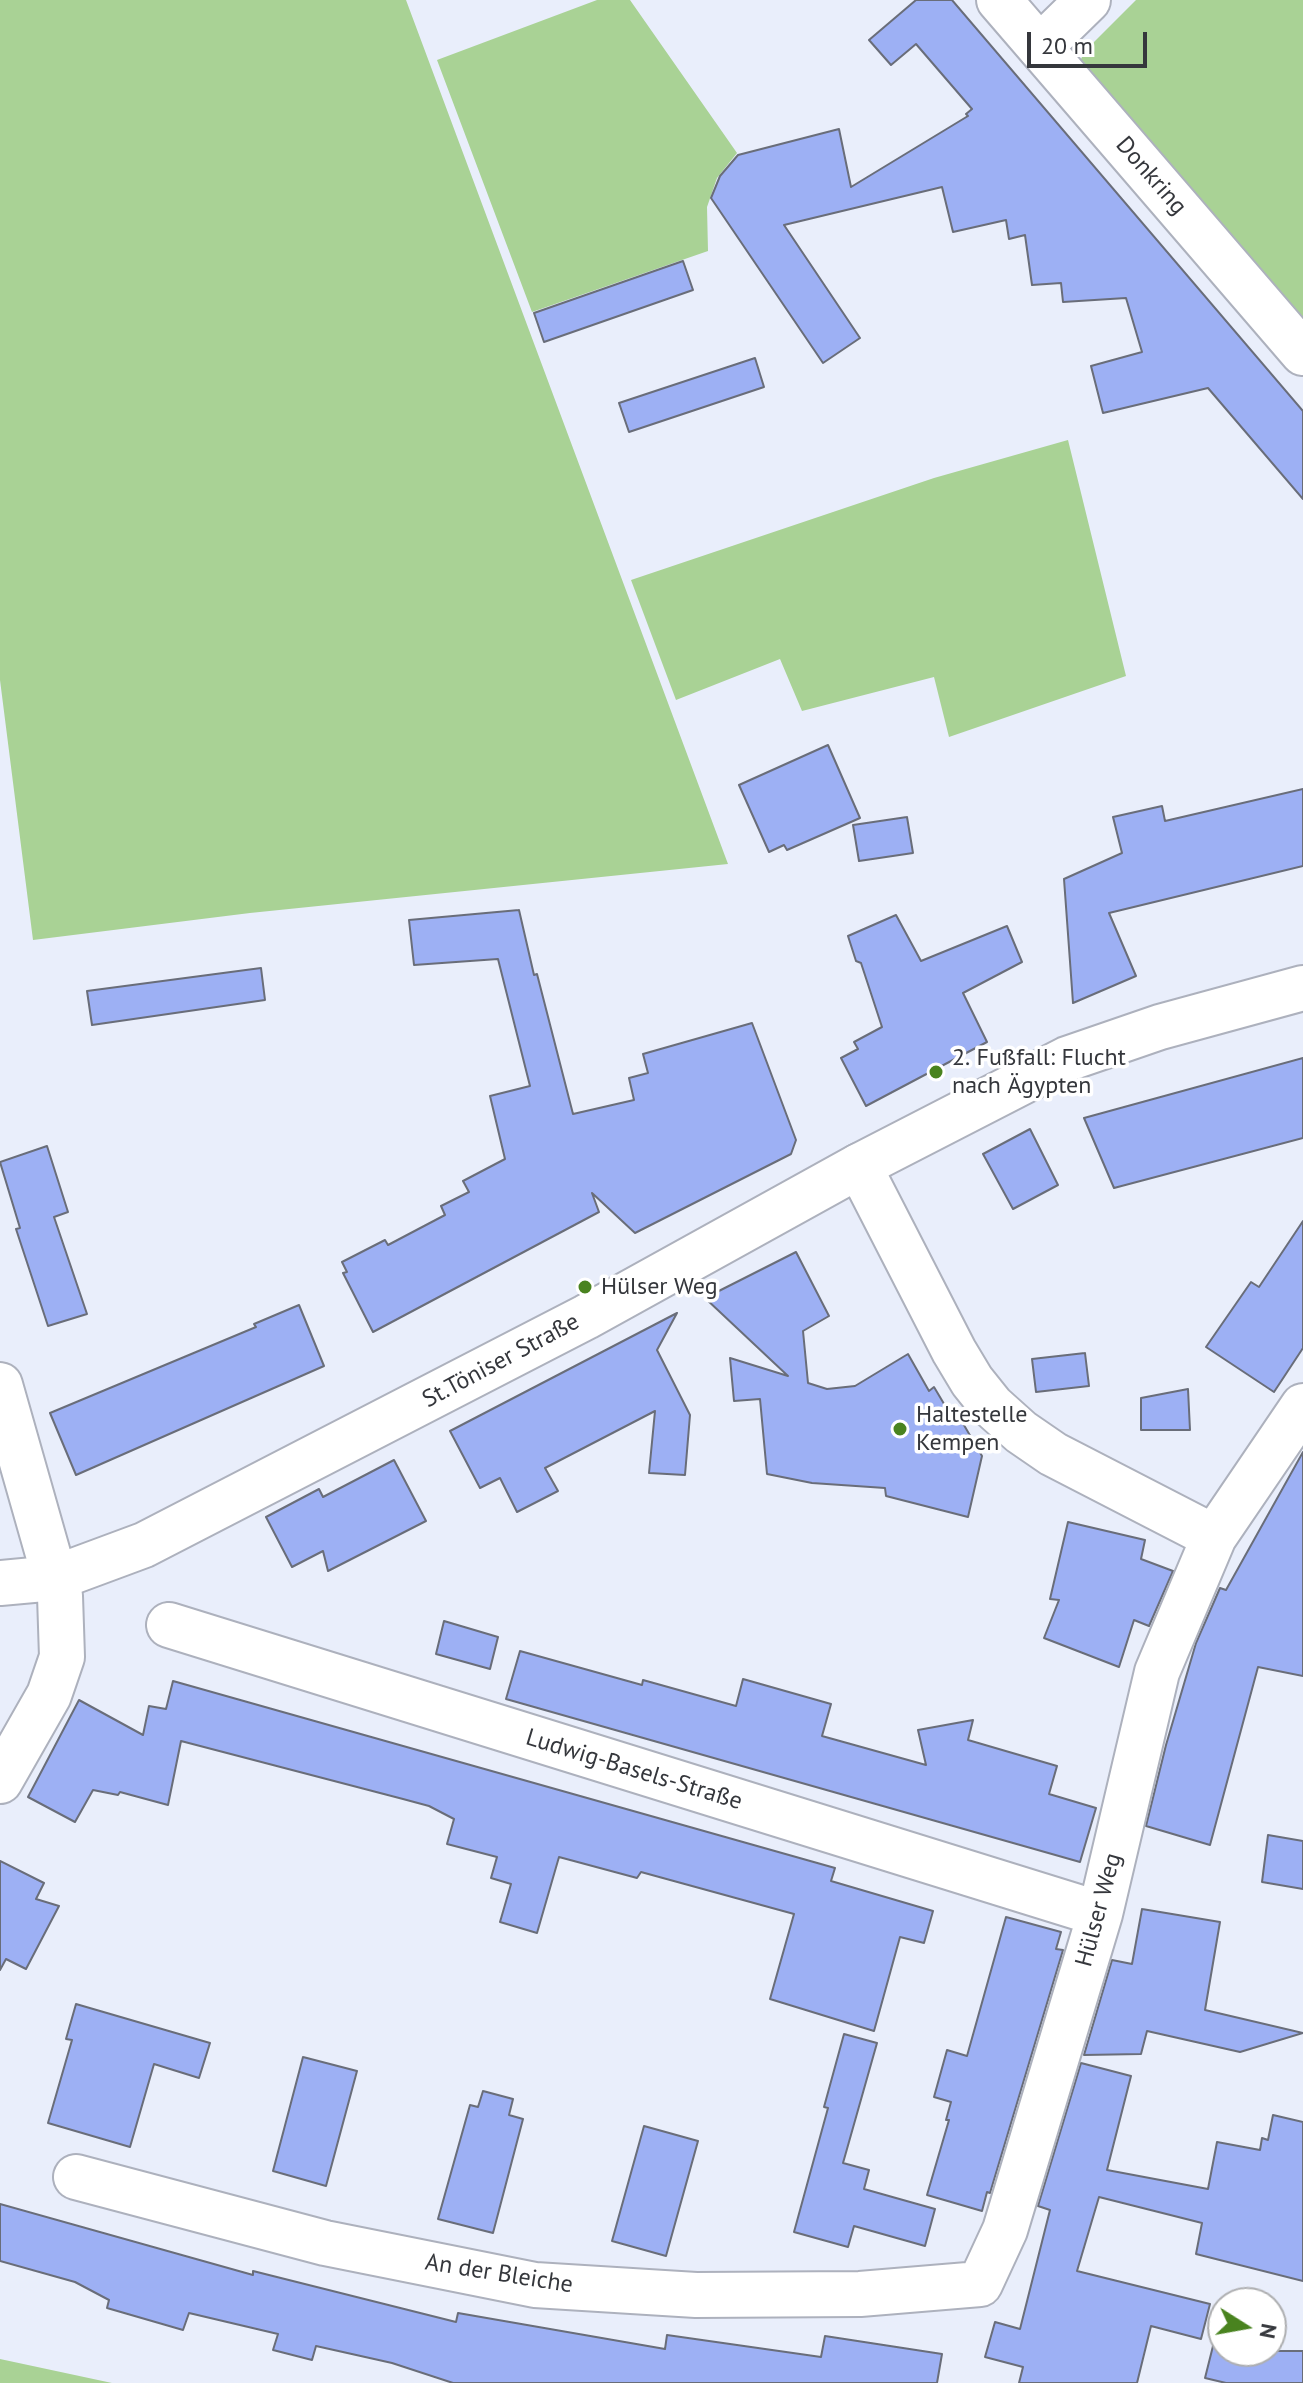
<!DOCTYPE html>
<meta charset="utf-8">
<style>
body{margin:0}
#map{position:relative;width:1303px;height:2383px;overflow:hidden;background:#e9eefb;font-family:"PT Sans",sans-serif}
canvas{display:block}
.north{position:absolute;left:1207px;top:2287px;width:80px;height:80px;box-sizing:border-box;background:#fff;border:2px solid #aeafb1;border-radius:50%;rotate:101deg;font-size:22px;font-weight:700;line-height:32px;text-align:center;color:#35373c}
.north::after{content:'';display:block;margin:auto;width:28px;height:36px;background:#49831f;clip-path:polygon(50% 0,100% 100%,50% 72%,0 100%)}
.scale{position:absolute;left:1027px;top:32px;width:120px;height:36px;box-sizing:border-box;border:4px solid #35373c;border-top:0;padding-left:10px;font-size:24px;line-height:28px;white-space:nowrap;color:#35373c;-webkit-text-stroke:6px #fff;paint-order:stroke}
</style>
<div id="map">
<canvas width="1303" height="2383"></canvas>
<div class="north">N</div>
<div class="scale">20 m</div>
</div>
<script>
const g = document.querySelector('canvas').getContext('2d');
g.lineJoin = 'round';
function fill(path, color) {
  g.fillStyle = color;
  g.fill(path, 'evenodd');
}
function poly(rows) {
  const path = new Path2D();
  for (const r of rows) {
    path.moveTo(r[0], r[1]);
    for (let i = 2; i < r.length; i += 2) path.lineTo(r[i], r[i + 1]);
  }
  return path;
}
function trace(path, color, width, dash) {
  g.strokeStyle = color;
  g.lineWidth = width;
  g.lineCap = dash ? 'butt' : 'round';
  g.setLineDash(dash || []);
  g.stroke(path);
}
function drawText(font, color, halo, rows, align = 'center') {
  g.font = font + ' "PT Sans",sans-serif';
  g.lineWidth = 7;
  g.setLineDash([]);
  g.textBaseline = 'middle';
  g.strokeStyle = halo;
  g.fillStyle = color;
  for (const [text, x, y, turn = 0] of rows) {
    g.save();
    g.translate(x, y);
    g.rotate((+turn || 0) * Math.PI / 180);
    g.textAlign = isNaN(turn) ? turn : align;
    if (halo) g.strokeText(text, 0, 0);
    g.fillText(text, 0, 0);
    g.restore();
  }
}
const green = poly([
 [0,0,406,0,728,864,250,913,33,940,0,680],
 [597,0,630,0,737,153,717,178,707,207,708,251,532,312,437,60],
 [1136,0,1303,0,1303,318,1084,76,1080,61,1085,51],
 [1068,440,1126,676,949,737,934,677,802,711,780,659,676,700,631,580,934,478],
 [0,2359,112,2383,0,2383]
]);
const building = poly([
 [916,0,952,0,1303,411,1303,499,1208,388,1103,413,1091,366,1142,352,1126,298,1063,302,1061,283,1032,285,1025,235,1009,239,1006,220,953,232,942,187,784,225,860,338,823,363,711,198,720,176,738,155,839,129,851,187,968,116,966,114,972,109,916,44,891,65,869,40,916,0],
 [683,261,693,290,544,342,534,313,683,261],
 [755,358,764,387,629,432,619,403,755,358],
 [828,745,860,818,787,850,784,845,769,852,739,785,828,745],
 [1303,789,1303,866,1109,913,1136,976,1073,1003,1064,879,1122,853,1113,817,1162,806,1165,821,1303,789],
 [907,817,913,853,859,861,853,825,907,817],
 [519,910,534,975,537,974,573,1114,634,1100,629,1078,648,1073,643,1054,752,1023,796,1140,791,1154,635,1233,592,1193,599,1212,373,1332,343,1273,347,1272,342,1262,385,1240,388,1245,445,1215,441,1206,469,1192,463,1181,505,1159,490,1096,530,1086,498,959,414,965,409,920,519,910],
 [896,915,921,961,1007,926,1022,962,963,993,987,1042,866,1106,841,1058,858,1049,854,1042,882,1027,861,963,856,961,848,936,896,915],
 [261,968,265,1000,92,1025,87,991,261,968],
 [1303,1058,1303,1138,1114,1188,1084,1118,1303,1058],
 [1030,1129,1058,1185,1013,1209,983,1154,1030,1129],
 [47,1146,68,1212,54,1217,87,1314,48,1326,16,1229,20,1228,0,1162,47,1146],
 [1303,1221,1303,1348,1274,1392,1206,1347,1251,1282,1259,1287,1303,1221],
 [796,1252,829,1316,803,1331,808,1383,827,1389,855,1386,908,1354,929,1391,934,1387,956,1424,961,1420,982,1456,968,1517,886,1496,885,1488,812,1483,767,1474,760,1399,734,1401,730,1358,788,1376,705,1298,796,1252],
 [299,1305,324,1366,76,1475,50,1413,256,1327,254,1324,299,1305],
 [677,1313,657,1350,690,1415,685,1475,649,1473,655,1411,545,1468,558,1491,517,1512,500,1478,480,1488,450,1431,677,1313],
 [1085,1353,1089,1386,1036,1392,1032,1359,1085,1353],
 [1188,1389,1190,1430,1141,1430,1141,1398,1188,1389],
 [1303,1452,1303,1676,1258,1667,1210,1845,1146,1826,1166,1745,1196,1643,1220,1588,1226,1590,1303,1452],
 [394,1460,426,1521,328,1571,323,1551,292,1567,266,1517,319,1489,323,1497,394,1460],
 [1068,1522,1145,1540,1141,1559,1173,1571,1149,1626,1134,1620,1119,1667,1044,1638,1059,1600,1050,1599,1068,1522],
 [444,1621,498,1637,490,1669,436,1654,444,1621],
 [520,1651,642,1685,643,1680,736,1706,743,1679,831,1704,822,1736,926,1765,918,1730,973,1720,968,1740,1057,1766,1049,1794,1096,1808,1080,1862,506,1699,520,1651],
 [173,1681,835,1868,831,1881,933,1911,924,1943,900,1937,874,2031,770,1999,794,1914,641,1872,637,1878,559,1857,537,1933,500,1922,511,1884,491,1878,497,1857,447,1844,454,1819,429,1806,403,1799,181,1741,168,1805,120,1792,118,1795,93,1790,75,1822,28,1797,79,1700,143,1735,149,1706,166,1709,173,1681],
 [1268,1835,1303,1841,1303,1889,1262,1882,1268,1835],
 [0,1861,44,1883,36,1899,59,1906,26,1969,6,1959,0,1970,0,1861],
 [1142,1909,1220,1922,1205,2010,1303,2033,1240,2052,1147,2031,1141,2054,1084,2055,1112,1960,1132,1964,1142,1909],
 [1006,1917,1061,1932,1056,1949,1063,1950,990,2193,987,2192,982,2211,927,2195,949,2120,946,2120,951,2102,934,2097,947,2050,967,2056,1006,1917],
 [76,2004,210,2043,199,2078,154,2064,130,2147,48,2123,72,2040,66,2039,76,2004],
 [844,2034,877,2043,843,2163,869,2170,864,2189,935,2209,925,2246,854,2226,848,2247,794,2232,828,2108,824,2107,844,2034],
 [303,2057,357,2071,326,2186,273,2171,303,2057],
 [1081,2063,1131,2076,1107,2170,1208,2189,1217,2142,1260,2150,1262,2138,1268,2140,1273,2115,1303,2122,1303,2281,1196,2254,1202,2223,1099,2197,1077,2271,1210,2304,1201,2339,1151,2326,1137,2383,1019,2383,1023,2367,985,2357,995,2322,1020,2329,1050,2210,1038,2206,1081,2063],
 [483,2091,513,2099,509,2115,523,2119,493,2233,438,2219,470,2105,478,2107,483,2091],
 [644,2126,698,2141,666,2256,612,2241,644,2126],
 [0,2204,253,2275,253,2271,456,2322,458,2313,665,2349,667,2335,821,2357,825,2336,942,2354,937,2383,453,2383,392,2363,316,2346,312,2360,273,2350,278,2334,189,2313,183,2330,107,2308,109,2300,75,2282,0,2261,0,2204],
 [1214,2342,1223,2345,1223,2351,1303,2351,1303,2383,1226,2383,1205,2378,1214,2342]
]);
const minor = poly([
 [1040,47,1088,0],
 [859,1166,954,1351,972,1381,992,1406,1021,1432,1053,1454,1214,1537],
 [0,1385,60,1596,62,1657,49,1695,0,1781],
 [169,1625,1100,1914],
 [76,2177,325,2243,535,2285,696,2295,860,2294,980,2284,1005,2230,1100,1914,1157,1672,1214,1537,1303,1406]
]);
const major = poly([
 [999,0,1303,353],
 [0,1583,55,1578,144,1545,586,1317,859,1166,1067,1059,1160,1027,1303,988]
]);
const markers = [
 [936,1072,8,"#49831f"],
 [585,1287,8,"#49831f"],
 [900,1429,8,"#49831f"]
];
const streetNames = [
 ["Donkring",1151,176,49],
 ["St.Töniser Straße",501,1361,-28],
 ["Ludwig-Basels-Straße",634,1770,17],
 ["Hülser Weg",1099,1910,-75],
 ["An der Bleiche",499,2274,9]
];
const poiNames = [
 ["2. Fußfall: Flucht",952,1058],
 ["nach Ägypten",952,1086],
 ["Hülser Weg",601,1287],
 ["Haltestelle",916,1415],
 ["Kempen",916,1443]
];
fill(green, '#a9d295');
fill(building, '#9db0f4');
trace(building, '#696d79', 2);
trace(minor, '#adb1bd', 48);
trace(major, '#adb1bd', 48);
trace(minor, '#fff', 44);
trace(major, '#fff', 44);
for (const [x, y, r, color] of markers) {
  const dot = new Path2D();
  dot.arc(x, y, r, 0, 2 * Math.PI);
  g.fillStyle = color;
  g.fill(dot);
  trace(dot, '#fff', 3);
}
drawText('24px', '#35373c', '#fff', streetNames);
drawText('24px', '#35373c', '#fff', poiNames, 'left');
</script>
